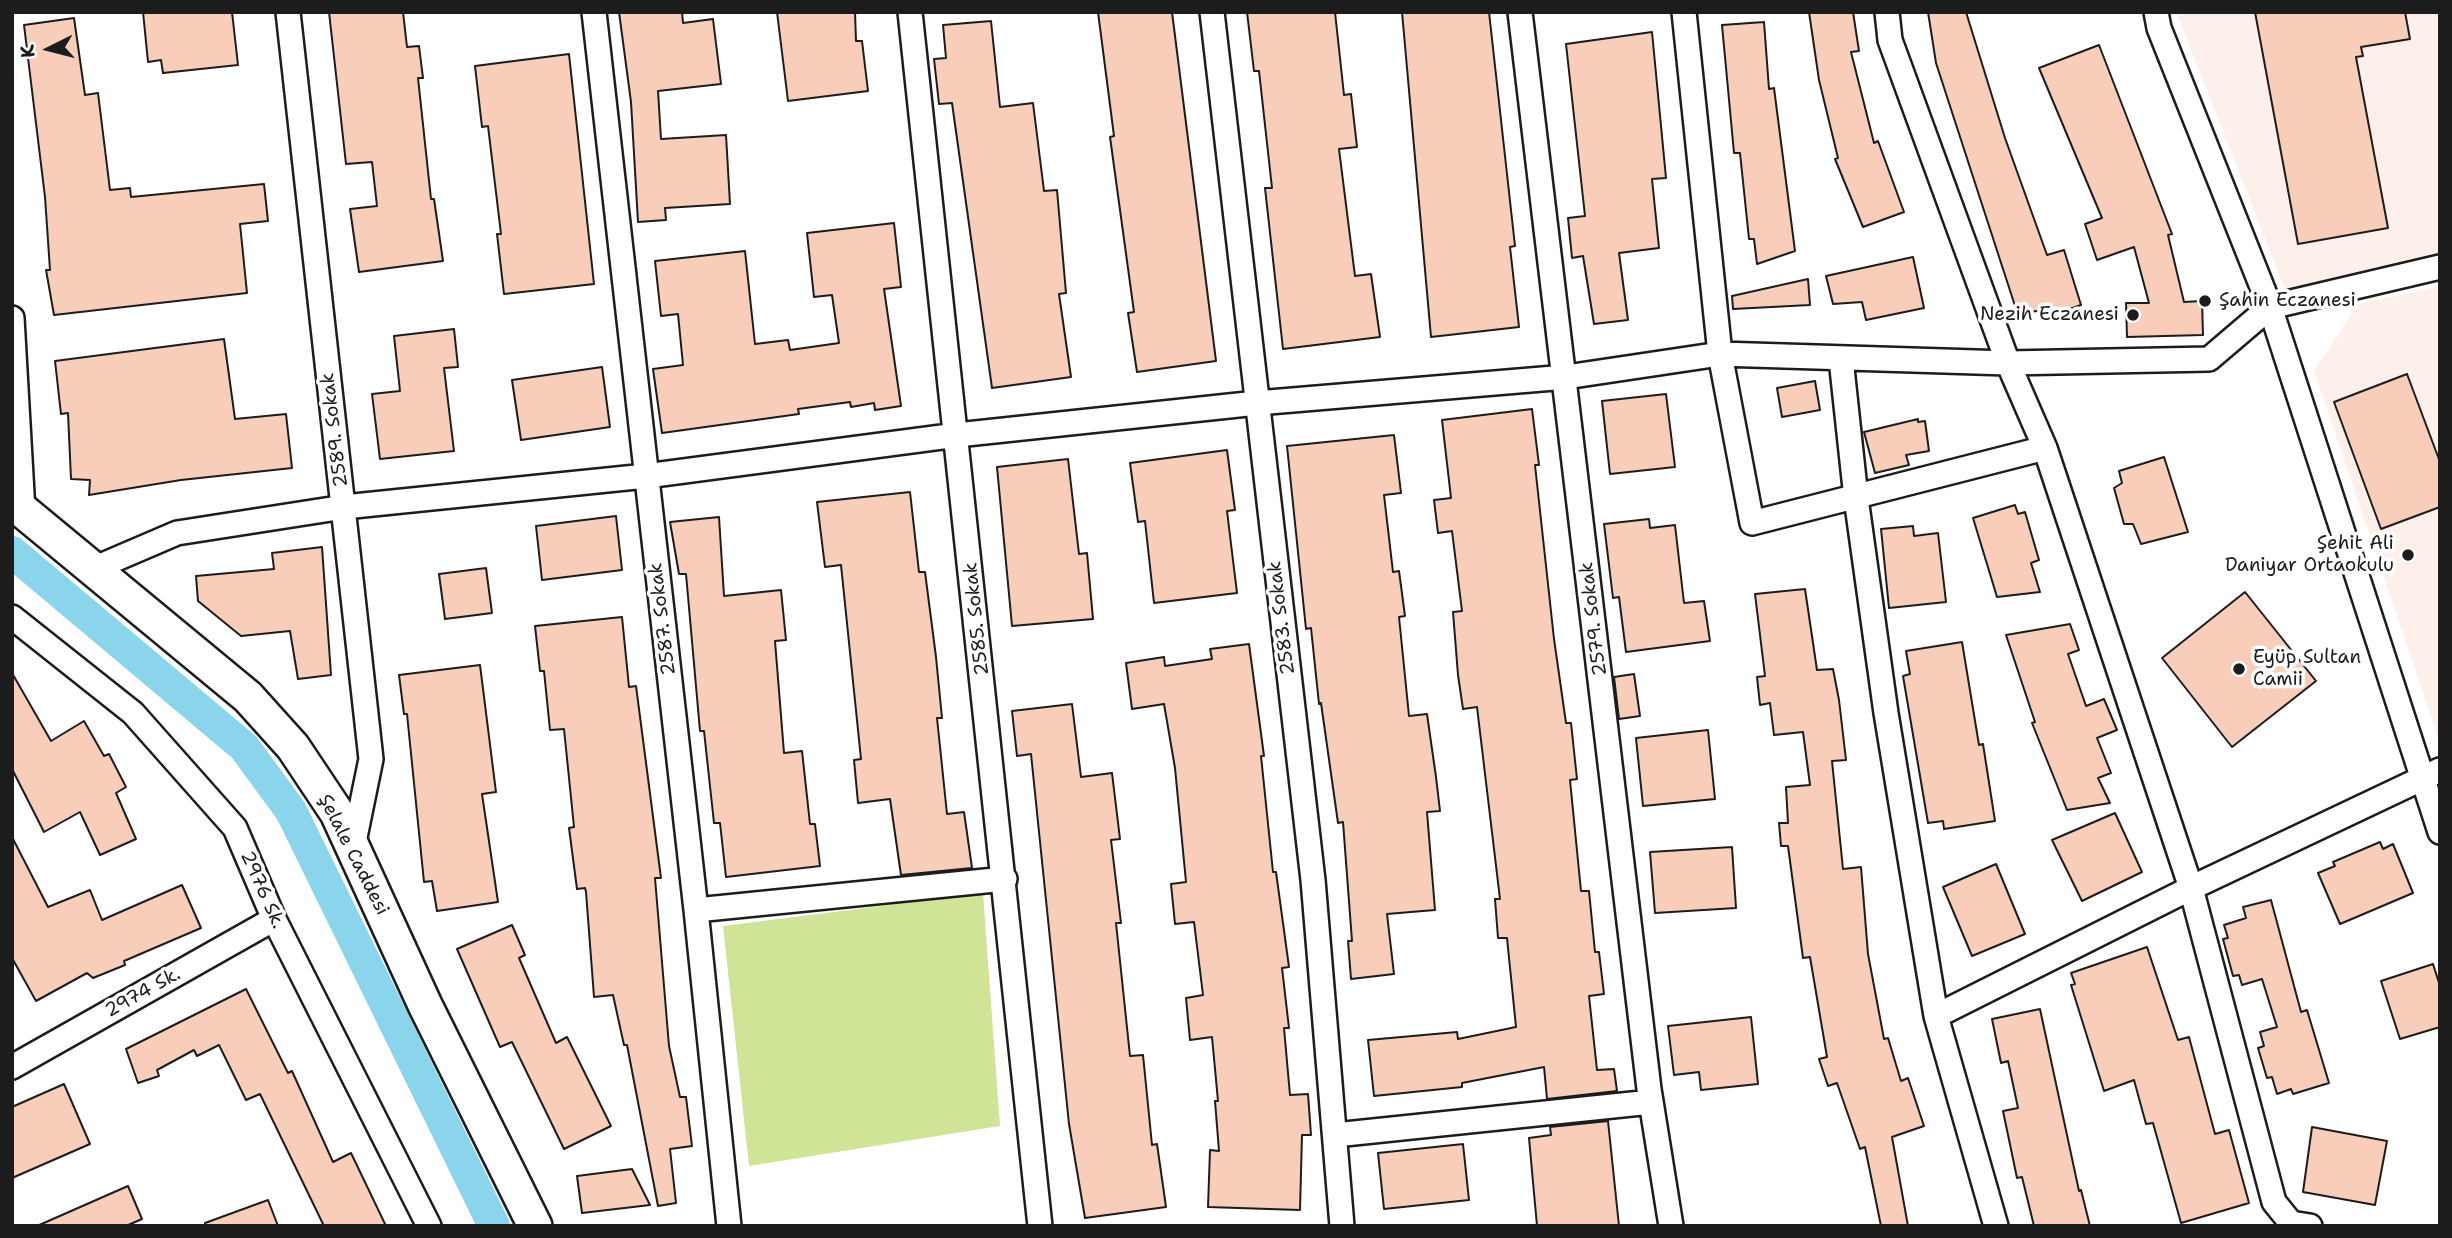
<!DOCTYPE html>
<meta charset="utf-8">
<style>
body{margin:0}
#map{position:relative;width:2452px;height:1238px;overflow:hidden;background:#fff;font-family:"Shantell Sans",sans-serif}
canvas{display:block}
.frame{position:absolute;inset:0;border:14px solid #1c1c1c;pointer-events:none}
.north{position:absolute;left:14px;top:14px;width:70px;height:70px;-webkit-text-stroke:5px #fff;paint-order:stroke;rotate:264deg;font-size:19px;font-weight:700;line-height:28px;text-align:center;color:#1c1c1c}
.north::after{content:'';display:block;margin:auto;width:24px;height:32px;background:#1c1c1c;clip-path:polygon(50% 0,100% 100%,50% 72%,0 100%)}
</style>
<div id="map">
<canvas width="2452" height="1238"></canvas>
<div class="frame"></div>
<div class="north">K</div>
</div>
<script>
const g = document.querySelector('canvas').getContext('2d');
g.lineJoin = 'round';
function fill(path, color) {
  g.fillStyle = color;
  g.fill(path, 'evenodd');
}
function poly(rows) {
  const path = new Path2D();
  for (const r of rows) {
    path.moveTo(r[0], r[1]);
    for (let i = 2; i < r.length; i += 2) path.lineTo(r[i], r[i + 1]);
  }
  return path;
}
function trace(path, color, width, dash) {
  g.strokeStyle = color;
  g.lineWidth = width;
  g.lineCap = dash ? 'butt' : 'round';
  g.setLineDash(dash || []);
  g.stroke(path);
}
function drawText(font, color, halo, rows, align = 'center') {
  g.font = font + ' "Shantell Sans",sans-serif';
  g.lineWidth = 7;
  g.setLineDash([]);
  g.textBaseline = 'middle';
  g.strokeStyle = halo;
  g.fillStyle = color;
  for (const [text, x, y, turn = 0] of rows) {
    g.save();
    g.translate(x, y);
    g.rotate((+turn || 0) * Math.PI / 180);
    g.textAlign = isNaN(turn) ? turn : align;
    if (halo) g.strokeText(text, 0, 0);
    g.fillText(text, 0, 0);
    g.restore();
  }
}
const built = poly([
 [2176,12,2440,12,2440,252,2285,289],
 [2440,286,2440,739,2439,740,2314,371,2358,304]
]);
const green = poly([
 [983,893,1000,1126,749,1166,723,926]
]);
const canal = poly([
 [12,552,244,747,291,811,494,1226]
]);
const building = poly([
 [143,12,232,12,238,65,163,73,161,60,148,62,143,12],
 [329,12,403,12,407,47,419,46,423,78,418,78,431,199,434,199,443,261,359,272,350,209,377,206,372,162,346,164,329,12],
 [619,12,682,12,683,23,713,19,721,84,658,91,661,139,726,135,730,204,665,208,666,220,638,222,631,102,619,12],
 [777,12,855,12,856,41,862,41,868,91,788,101,777,12],
 [1098,12,1172,12,1216,361,1137,372,1128,313,1134,312,1110,137,1114,136,1098,12],
 [1247,12,1335,12,1344,95,1351,94,1357,147,1339,149,1355,276,1371,274,1380,337,1283,349,1265,188,1272,188,1259,71,1254,71,1247,12],
 [1402,12,1489,12,1515,246,1510,247,1519,327,1431,337,1402,12],
 [1809,12,1853,12,1859,51,1851,52,1874,143,1878,141,1904,212,1863,227,1835,159,1838,158,1819,80,1809,12],
 [1928,12,1966,12,2005,138,2047,255,2064,250,2081,305,2067,310,2017,312,1936,63,1928,12],
 [2255,12,2405,12,2410,39,2361,47,2363,56,2356,57,2388,228,2298,244,2255,12],
 [74,18,85,95,98,93,110,190,130,188,131,197,264,184,268,221,240,224,247,293,54,315,46,270,50,270,45,197,24,25,74,18],
 [991,21,1000,107,1033,103,1044,191,1057,190,1066,293,1059,294,1071,377,992,388,952,103,939,104,934,59,946,58,943,25,991,21],
 [1764,22,1769,89,1774,88,1795,251,1757,264,1754,239,1749,239,1740,153,1734,153,1722,25,1764,22],
 [1652,32,1666,178,1652,179,1659,248,1619,253,1628,320,1594,324,1583,256,1572,258,1568,218,1585,216,1566,44,1652,32],
 [2099,45,2172,234,2168,235,2184,302,2202,301,2203,335,2127,337,2126,303,2149,303,2134,247,2097,260,2085,224,2102,218,2039,68,2099,45],
 [569,54,594,284,504,294,497,234,501,234,488,126,482,127,475,66,569,54],
 [894,223,901,287,884,289,901,406,875,410,874,403,851,407,850,402,798,409,799,414,662,433,653,369,683,365,678,314,661,316,655,261,745,251,755,344,788,340,790,350,839,343,832,295,814,297,807,233,894,223],
 [1913,257,1924,308,1866,320,1862,302,1833,304,1826,276,1913,257],
 [1808,279,1810,305,1733,309,1732,296,1808,279],
 [454,329,458,367,444,368,454,451,380,459,372,394,400,391,394,336,454,329],
 [224,339,235,419,286,414,292,468,181,480,89,495,90,480,71,479,68,413,61,414,55,361,224,339],
 [602,367,610,427,521,440,512,380,602,367],
 [2407,374,2440,462,2440,507,2381,529,2334,402,2407,374],
 [1815,381,1820,410,1782,417,1777,388,1815,381],
 [1666,394,1675,467,1610,474,1602,401,1666,394],
 [1532,409,1539,465,1535,465,1554,639,1566,723,1571,723,1577,779,1570,780,1581,891,1589,891,1595,952,1599,952,1604,994,1589,996,1597,1070,1614,1069,1617,1091,1547,1099,1544,1067,1462,1083,1462,1087,1374,1096,1368,1040,1457,1032,1458,1039,1516,1027,1507,938,1498,938,1495,899,1500,899,1477,707,1463,709,1458,675,1453,612,1462,611,1452,531,1438,533,1434,500,1451,498,1442,420,1532,409],
 [1918,419,1918,422,1925,421,1929,451,1906,455,1909,465,1875,473,1864,432,1918,419],
 [1394,435,1401,493,1384,495,1393,572,1399,571,1405,616,1399,617,1409,716,1427,714,1436,777,1440,811,1427,812,1435,910,1387,914,1394,974,1351,979,1348,941,1352,941,1343,822,1338,823,1321,703,1319,704,1311,628,1306,629,1287,446,1394,435],
 [1227,450,1235,510,1227,511,1237,593,1154,603,1145,521,1138,522,1130,463,1227,450],
 [2164,457,2188,532,2141,544,2133,524,2124,524,2114,488,2122,483,2119,471,2164,457],
 [1068,459,1079,554,1087,553,1093,619,1012,626,997,467,1068,459],
 [910,492,919,572,925,572,936,657,942,718,937,718,947,814,964,812,972,868,901,875,890,799,858,803,854,760,861,759,841,565,825,567,817,502,910,492],
 [2015,505,2018,514,2025,512,2039,560,2031,563,2040,592,1997,597,1973,518,2015,505],
 [616,516,622,570,542,580,536,526,616,516],
 [719,517,724,596,781,590,786,640,775,641,784,753,802,751,810,824,815,824,820,866,726,877,720,823,714,823,704,731,700,731,686,574,679,574,670,522,719,517],
 [1649,519,1650,528,1675,525,1684,603,1704,601,1710,641,1626,652,1619,597,1613,598,1604,524,1649,519],
 [1913,526,1914,536,1938,533,1946,602,1889,608,1881,529,1913,526],
 [322,547,331,675,298,679,290,631,241,636,198,601,196,576,274,569,272,553,322,547],
 [486,568,492,613,445,619,439,574,486,568],
 [1805,589,1817,670,1833,669,1839,700,1846,760,1832,761,1843,869,1861,867,1868,954,1884,1039,1888,1038,1901,1081,1908,1078,1924,1126,1892,1137,1908,1226,1881,1226,1865,1147,1860,1149,1837,1083,1828,1086,1819,1059,1827,1057,1810,957,1803,958,1788,846,1781,846,1779,823,1788,823,1786,787,1810,785,1803,732,1774,735,1770,703,1760,705,1757,677,1765,676,1755,594,1805,589],
 [2245,592,2316,681,2232,747,2162,658,2245,592],
 [622,617,629,687,636,686,661,878,655,878,669,1046,680,1097,686,1097,692,1146,670,1149,676,1203,658,1206,627,1045,624,1045,613,995,594,997,586,892,585,888,577,889,569,828,574,827,564,729,550,730,544,671,540,671,535,626,622,617],
 [2070,624,2079,650,2068,654,2086,706,2104,699,2117,730,2097,738,2111,773,2098,778,2110,803,2067,810,2032,723,2035,722,2006,635,2070,624],
 [1962,642,1979,745,1983,744,1995,821,1944,829,1943,821,1928,823,1903,676,1910,674,1906,651,1962,642],
 [1249,644,1264,756,1261,756,1273,872,1276,872,1289,967,1282,968,1289,1028,1284,1028,1290,1095,1308,1094,1311,1135,1302,1135,1300,1210,1208,1207,1210,1150,1219,1151,1215,1101,1218,1101,1212,1037,1190,1040,1186,998,1203,995,1194,922,1175,924,1171,884,1186,882,1175,768,1164,704,1132,709,1126,663,1164,657,1165,666,1212,659,1210,649,1249,644],
 [480,665,496,792,482,794,498,902,437,911,432,881,424,882,407,714,404,714,399,675,480,665],
 [12,673,51,741,84,721,104,756,109,754,126,787,116,793,136,839,100,855,80,812,44,832,12,769,12,673],
 [1634,674,1640,716,1619,719,1614,677,1634,674],
 [1072,704,1081,777,1112,773,1120,839,1111,840,1121,923,1116,923,1130,1056,1143,1055,1152,1145,1157,1144,1166,1207,1085,1218,1069,1124,1031,754,1017,756,1012,711,1072,704],
 [1708,730,1715,799,1643,806,1636,738,1708,730],
 [2115,813,2142,872,2082,901,2052,840,2115,813],
 [12,837,48,907,90,890,102,920,182,885,201,928,124,961,125,965,93,978,87,973,36,1001,12,958,12,837],
 [2380,842,2383,849,2393,844,2413,893,2340,924,2318,873,2335,866,2333,862,2380,842],
 [1732,847,1736,908,1655,913,1650,852,1732,847],
 [1996,864,2025,934,1972,956,1943,887,1996,864],
 [2271,900,2301,1012,2307,1010,2329,1083,2293,1094,2291,1089,2277,1094,2272,1077,2267,1078,2258,1048,2264,1046,2260,1032,2277,1027,2262,979,2242,985,2239,975,2233,976,2223,939,2228,938,2224,925,2246,918,2243,907,2271,900],
 [512,925,525,955,519,958,556,1043,567,1037,611,1126,564,1149,512,1042,500,1047,457,949,512,925],
 [2147,947,2178,1040,2189,1037,2215,1134,2229,1130,2249,1203,2181,1223,2153,1123,2146,1124,2134,1080,2104,1091,2071,985,2075,984,2071,973,2147,947],
 [2433,964,2440,986,2440,1027,2400,1039,2381,981,2433,964],
 [246,989,288,1073,292,1071,333,1162,351,1153,386,1226,324,1226,260,1094,246,1100,219,1045,197,1056,194,1050,157,1070,159,1076,138,1083,126,1049,246,989],
 [2040,1009,2079,1191,2081,1190,2090,1226,2034,1226,2022,1177,2017,1178,2003,1111,2018,1108,2008,1061,2001,1063,1992,1019,2040,1009],
 [1751,1017,1758,1084,1701,1090,1699,1072,1674,1075,1668,1026,1751,1017],
 [64,1084,90,1144,12,1178,12,1107,64,1084],
 [1608,1121,1619,1226,1537,1226,1529,1138,1551,1135,1550,1127,1608,1121],
 [2312,1127,2387,1141,2375,1205,2303,1192,2312,1127],
 [1463,1144,1469,1200,1384,1209,1378,1153,1463,1144],
 [632,1169,650,1205,582,1213,577,1176,632,1169],
 [128,1186,142,1219,126,1226,37,1226,128,1186],
 [268,1200,278,1226,205,1226,205,1223,268,1200]
]);
const street = poly([
 [288,12,371,759,353,847],
 [594,12,696,910,729,1226],
 [910,12,1040,1226],
 [1212,12,1313,880,1342,1226],
 [1520,12,1649,1089,1671,1226],
 [1684,12,1720,354,1752,523,2045,448],
 [1887,12,1890,40,2008,363,2045,448,2191,888,2274,1202,2291,1223,2310,1226],
 [2156,12,2159,28,2270,307,2440,832],
 [12,318,23,511],
 [1841,359,1856,498,1886,713,1936,1016,1996,1226],
 [93,569,177,533,344,507,646,476,957,435,1257,403,1566,377,1720,354,2008,363,2209,359,2270,307,2440,267],
 [12,617,133,713,235,828,274,919,429,1226],
 [696,910,1005,879],
 [1936,1016,2191,888,2440,770],
 [12,1067,274,919],
 [1335,1135,1651,1102]
]);
const secondary = poly([
 [12,502,248,697,293,747,337,813,425,1005,535,1226]
]);
const markers = [
 [2205,301,7,"#1c1c1c"],
 [2133,315,7,"#1c1c1c"],
 [2408,555,7,"#1c1c1c"],
 [2239,669,7,"#1c1c1c"]
];
const poiNames = [
 ["Şahin Eczanesi",2219,301],
 ["Nezih Eczanesi",2119,315,"right"],
 ["Şehit Ali",2394,544,"right"],
 ["Daniyar Ortaokulu",2394,566,"right"],
 ["Eyüp Sultan",2253,658],
 ["Camii",2253,680]
];
const streetNames = [
 ["2589. Sokak",335,430,-97],
 ["2583. Sokak",1282,618,-97],
 ["2587. Sokak",663,619,-97],
 ["2585. Sokak",977,619,-96],
 ["2579. Sokak",1594,619,-97],
 ["Şelale Caddesi",353,855,63],
 ["2976 Sk.",262,890,66],
 ["2974 Sk.",143,993,-29]
];
fill(built, '#fdf0ea');
fill(green, '#d0e498');
trace(canal, '#8bd5ec', 32);
fill(building, '#f8cdb9');
trace(building, '#1c1c1c', 2);
trace(street, '#1c1c1c', 28);
trace(secondary, '#1c1c1c', 38);
trace(street, '#fff', 23);
trace(secondary, '#fff', 33);
for (const [x, y, r, color] of markers) {
  const dot = new Path2D();
  dot.arc(x, y, r, 0, 2 * Math.PI);
  g.fillStyle = color;
  g.fill(dot);
  trace(dot, '#fff', 2.5);
}
drawText('19px', '#1c1c1c', '#fff', poiNames, 'left');
drawText('19px', '#1c1c1c', '#fff', streetNames);
</script>
